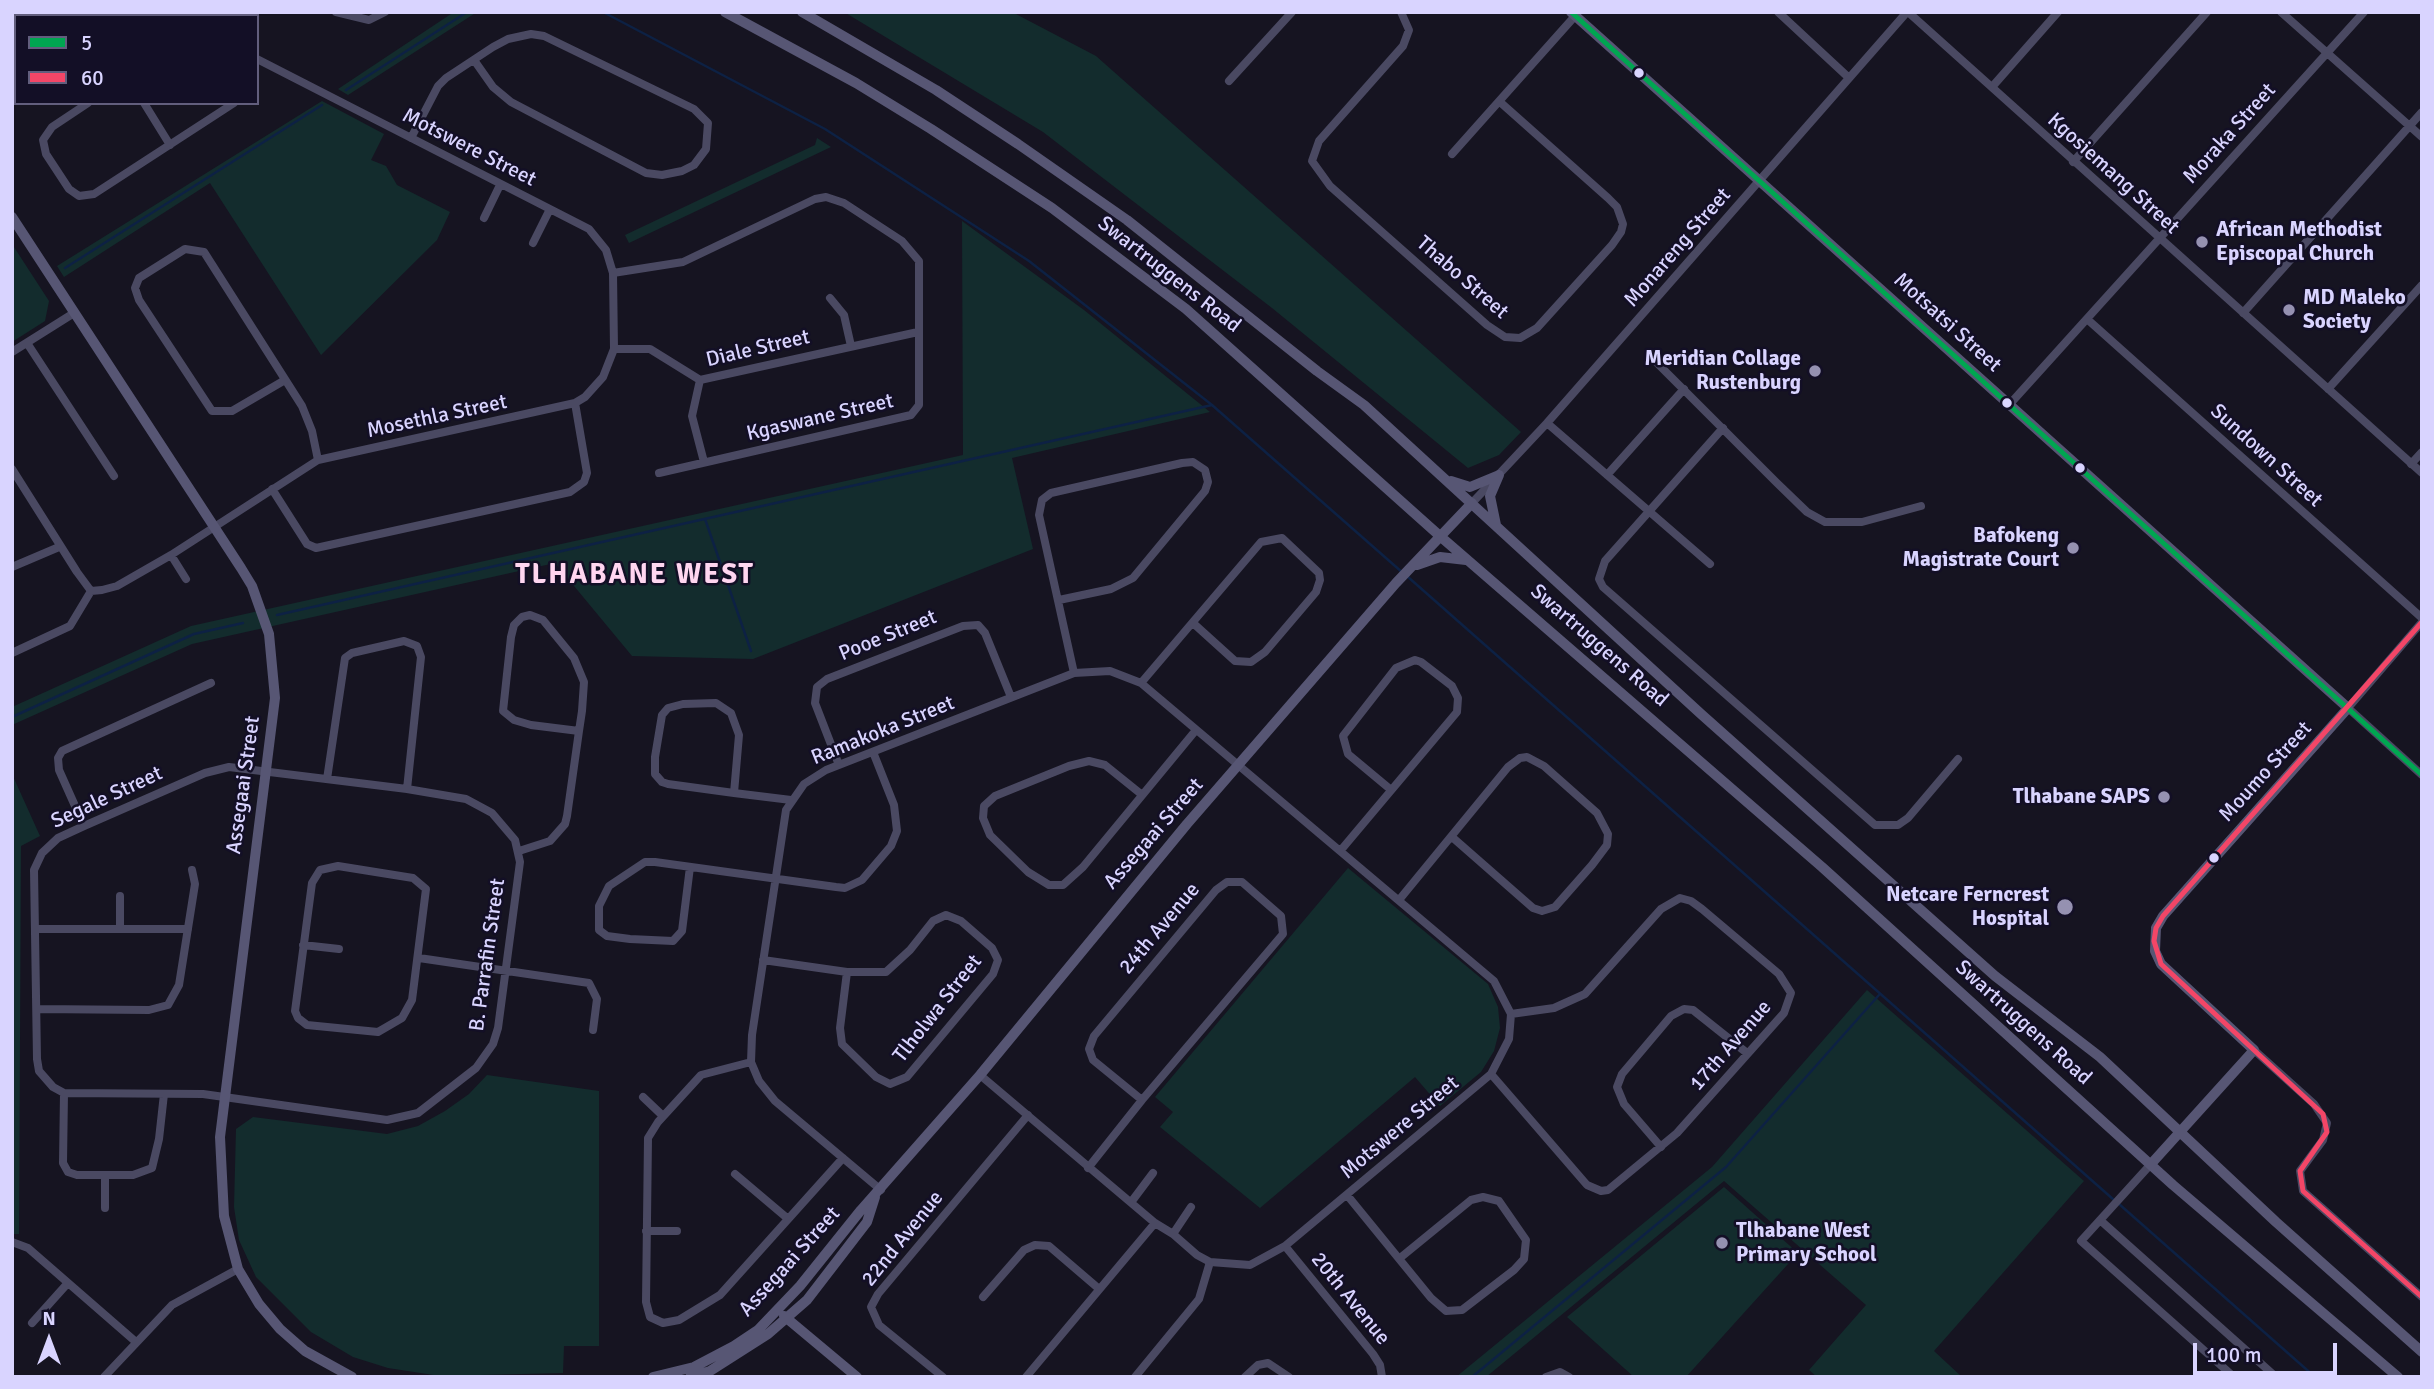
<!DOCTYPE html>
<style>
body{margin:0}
#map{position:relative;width:2434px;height:1389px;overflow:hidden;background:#161421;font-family:Signika,sans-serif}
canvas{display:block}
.frame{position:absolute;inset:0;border:14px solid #d9d4ff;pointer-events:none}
.legend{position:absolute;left:14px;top:14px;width:245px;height:91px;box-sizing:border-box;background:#130f26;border:2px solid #625e7d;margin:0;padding:9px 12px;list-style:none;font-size:21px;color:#d9d4ff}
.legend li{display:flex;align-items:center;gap:14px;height:35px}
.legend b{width:35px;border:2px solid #625e7d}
.north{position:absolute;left:14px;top:1305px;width:70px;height:70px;-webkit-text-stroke:5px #130f26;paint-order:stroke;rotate:0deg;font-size:19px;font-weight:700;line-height:28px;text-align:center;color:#d9d4ff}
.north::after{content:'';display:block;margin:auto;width:24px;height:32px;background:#d9d4ff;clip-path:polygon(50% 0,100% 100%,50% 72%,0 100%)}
.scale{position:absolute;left:2193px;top:1343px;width:144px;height:32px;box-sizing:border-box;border:4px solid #d9d4ff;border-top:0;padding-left:9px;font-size:21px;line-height:24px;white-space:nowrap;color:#d9d4ff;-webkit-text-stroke:5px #130f26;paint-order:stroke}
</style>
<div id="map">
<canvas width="2434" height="1389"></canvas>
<div class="frame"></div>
<ul class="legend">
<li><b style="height:9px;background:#00a651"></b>5</li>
<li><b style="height:9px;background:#f34667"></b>60</li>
</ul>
<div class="north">N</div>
<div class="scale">100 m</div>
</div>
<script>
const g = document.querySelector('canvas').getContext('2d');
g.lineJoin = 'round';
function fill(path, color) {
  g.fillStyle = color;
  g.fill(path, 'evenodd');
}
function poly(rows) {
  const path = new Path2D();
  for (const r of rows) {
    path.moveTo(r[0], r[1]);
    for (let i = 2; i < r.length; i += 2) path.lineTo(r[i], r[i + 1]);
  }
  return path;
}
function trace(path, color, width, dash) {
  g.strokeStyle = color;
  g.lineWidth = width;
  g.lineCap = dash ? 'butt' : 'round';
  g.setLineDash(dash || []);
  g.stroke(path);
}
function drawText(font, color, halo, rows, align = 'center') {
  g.font = font + ' Signika,sans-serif';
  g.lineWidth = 5;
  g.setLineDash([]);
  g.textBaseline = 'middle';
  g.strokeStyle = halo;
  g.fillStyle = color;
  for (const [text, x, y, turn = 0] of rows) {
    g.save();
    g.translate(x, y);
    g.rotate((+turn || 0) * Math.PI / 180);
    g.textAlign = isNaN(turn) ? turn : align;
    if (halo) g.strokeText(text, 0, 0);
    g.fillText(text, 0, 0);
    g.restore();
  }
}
const green = poly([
 [454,12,477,12,348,95,338,89],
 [844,12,1012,12,1096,56,1521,432,1499,455,1468,468,1272,308,1043,132],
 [322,101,384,134,371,160,386,166,397,185,450,212,437,240,321,355,210,183,64,277,57,266],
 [817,138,831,147,629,243,625,235,815,145],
 [962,221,1084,310,1210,412,1012,458,1033,549,753,659,632,656,555,563,192,644,12,725,12,707,191,626,963,455],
 [12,244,49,301,45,321,12,342],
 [12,774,40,836,21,846,19,1234,12,1234],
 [1348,868,1488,984,1498,1007,1500,1028,1494,1051,1481,1072,1440,1106,1415,1077,1260,1208,1160,1127,1173,1112,1155,1097],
 [1867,990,2084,1181,1934,1351,1962,1377,1817,1377,1809,1370,1866,1305,1724,1181,1486,1377,1456,1377,1712,1167],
 [487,1075,599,1091,599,1346,564,1346,563,1373,440,1376,388,1368,353,1357,311,1332,256,1277,239,1240,234,1207,236,1129,253,1117,387,1134,418,1126,445,1111,469,1094],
 [1724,1187,1798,1253,1686,1377,1634,1377,1567,1317]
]);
const stream = poly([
 [603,12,825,129,1029,261,1212,405,1403,573],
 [346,90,467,12],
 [65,268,322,105],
 [705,519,751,651],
 [1408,577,2114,1200],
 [277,615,1212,405],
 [12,717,194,634,243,623],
 [2119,1204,2315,1377],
 [1472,1377,1726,1167,1879,995]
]);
const street = poly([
 [167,12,174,16],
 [336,12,369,20,385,12],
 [1401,12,1409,30,1403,46,1319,141,1312,161,1330,186,1487,325,1505,337,1520,338,1537,328,1612,245,1621,232,1623,224,1617,207,1608,198,1500,102],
 [1778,12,1848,77],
 [1908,12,2422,473],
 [2281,12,2422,137],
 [64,16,70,12],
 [243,16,244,12],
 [12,49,16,47],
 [1229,81,1292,12],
 [1992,87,2058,12],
 [88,103,52,127,43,140,46,154,69,189,79,196,94,194,234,103],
 [144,103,170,145],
 [411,138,438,86,446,78,493,47,508,39,531,34,544,36,694,109,708,123,706,149,694,165,682,171,662,175,646,173,511,102,493,87,474,60],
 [1452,154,1575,16],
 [2073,162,2207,12],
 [484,218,500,185],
 [533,243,550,209],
 [613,273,683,262,815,199,826,197,844,203,902,241,919,261,919,405,911,415,659,473],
 [830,298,844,315,851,346],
 [2243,313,2422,112],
 [2087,319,2422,618],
 [27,343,114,476],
 [614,349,650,349,700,380,918,332],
 [12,352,74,313],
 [1653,359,1777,483,1807,512,1825,522,1862,522,1921,506],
 [285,380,232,411,212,411,139,300,135,288,139,278,185,249,204,252,302,406,312,431,318,460],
 [700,380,692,416,704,462],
 [2328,389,2422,285],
 [2009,405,2364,12],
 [1547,423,1710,564],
 [1723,428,1605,561,1599,579,1603,587,1875,825,1898,825,1908,818,1958,759],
 [2411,464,2422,452],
 [12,469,77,572,91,591,102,590,117,586,171,555,318,460,575,403,585,397,603,377,614,349,613,273,606,250,589,229,257,59],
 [1607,475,1684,389],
 [272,489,307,544,316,548,570,492,584,482,587,473,575,403],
 [1472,503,1547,423,1907,12],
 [171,555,186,579],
 [12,567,59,547],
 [1059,600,1111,589,1133,578,1205,491,1208,482,1205,470,1193,462,1182,463,1051,493,1042,500,1039,515,1074,673],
 [2422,622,2348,708,2422,775],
 [12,653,70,626,91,591],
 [1141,683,1261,542,1282,538,1319,573,1320,580,1316,592,1265,652,1251,662,1235,661,1193,623],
 [839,765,815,703,817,687,827,679,963,626,978,625,985,633,1011,697],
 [229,767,407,789,466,799,492,813,515,840,520,862,498,1028,493,1044,476,1068,418,1113,387,1120,203,1094,64,1093,53,1087,39,1071,37,1059,34,870,42,853,58,838,84,826,205,773,229,767],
 [327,779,345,658,352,653,404,641,417,646,421,657,407,789],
 [734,793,739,735,731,713,716,703,683,704,668,708,662,715,655,757,655,774,662,782,668,784,734,793,791,800],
 [1141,794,1105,765,1089,761,1069,766,995,796,984,806,983,818,990,835,1028,872,1049,885,1063,885,1083,867,1196,730],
 [84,826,59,770,58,758,62,751,211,683],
 [1341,850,1457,712,1458,698,1452,686,1421,662,1415,660,1396,668,1343,736,1348,754,1390,789],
 [519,851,550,841,565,824,567,816,579,731,582,711,584,682,574,658,543,620,530,615,522,617,514,625,511,637,503,711,514,720,531,725,579,731],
 [338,866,413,878,426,889,412,1000,402,1018,378,1032,307,1025,298,1018,295,1011,312,883,320,870,338,866],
 [690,867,682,931,673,941,630,939,607,936,599,930,599,906,609,886,645,862,655,862,836,887,845,888,862,880,891,846,897,831,894,805,873,752],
 [1399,900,1508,767,1520,758,1527,757,1544,766,1597,813,1608,834,1607,845,1592,865,1555,907,1542,911,1533,908,1452,837],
 [120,928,120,896],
 [36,929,188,929],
 [303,945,339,949],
 [419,958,589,983,597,999,593,1030],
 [763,960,847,972,886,972,910,950,933,921,946,915,961,921,992,948,998,960,993,974,907,1077,890,1084,876,1077,842,1044,840,1028,847,972],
 [37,1009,149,1010,168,1005,179,985,195,884,192,870],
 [2254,1050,2314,1104,2327,1123,2323,1140,2300,1171,2303,1191,2422,1297],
 [751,1062,701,1075,658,1122,648,1138,646,1302,650,1317,663,1323,679,1320,720,1295,843,1158],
 [1491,1074,1587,1185,1601,1191,1608,1190,1677,1133,1784,1013,1791,993,1779,974,1702,909,1691,901,1680,898,1661,909,1585,994,1554,1008,1511,1014],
 [64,1093,63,1163,68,1172,77,1175,133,1175,152,1168,159,1139,164,1094],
 [643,1097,663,1116],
 [1661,1147,1624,1104,1617,1087,1622,1074,1671,1016,1684,1009,1693,1010,1747,1053],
 [2151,1164,2081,1241,2234,1377],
 [1088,1168,1142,1100,1093,1060,1089,1049,1094,1036,1216,890,1227,882,1242,882,1281,916,1283,934,1142,1100],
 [735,1174,787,1218],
 [105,1175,105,1208],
 [881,1190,775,1101,759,1081,751,1062,752,1035,786,810,804,784,826,770,1074,673,1110,671,1141,683,1494,981,1511,1014,1509,1039,1491,1074,1285,1246,1250,1265,1210,1262,1197,1255,1173,1234,1155,1223,980,1075],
 [1347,1195,1431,1298,1446,1311,1462,1310,1514,1270,1524,1259,1526,1240,1499,1201,1483,1197,1471,1200,1400,1258],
 [1132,1201,1153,1173],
 [2100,1220,2276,1377],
 [646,1231,677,1231],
 [1173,1234,1191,1207],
 [12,1242,28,1248,136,1342],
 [1285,1246,1373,1354,1380,1365,1382,1377],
 [983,1297,1024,1250,1035,1245,1049,1246,1098,1288],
 [32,1323,67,1284],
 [104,1377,172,1305,238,1269],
 [943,1377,879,1325,871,1307,878,1294,1028,1115],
 [1026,1377,1155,1223],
 [1135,1377,1199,1299,1210,1262],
 [1245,1377,1258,1365,1268,1363,1289,1377],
 [1546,1377,1560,1372,1569,1377]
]);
const secondary = poly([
 [725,12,856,83,931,129,1052,208,1186,309,1441,537,1822,867,2173,1185,2398,1377],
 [802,12,936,90,1018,144,1127,220,1317,371,1364,405,1701,714,1995,976,2100,1057,2276,1222,2422,1352],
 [1571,12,2348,708,2163,916,2156,928,2155,951,2161,964,2254,1050,2151,1164],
 [12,217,241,568,252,586,269,634,275,698,220,1137,224,1216,238,1269,259,1304,280,1329,305,1351,352,1377],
 [1451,481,1470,487,1499,475],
 [1496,525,1490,496,1499,475],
 [1417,565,1440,557,1466,560],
 [784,1316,857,1377],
 [653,1377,694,1367,734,1346,758,1330,800,1286,861,1210,980,1075,1187,824,1396,583,1472,503],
 [690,1377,710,1371,768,1334,807,1300,867,1222,875,1197]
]);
const bus1 = poly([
 [1571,12,2422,775]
]);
const bus2 = poly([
 [2422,622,2163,916,2156,928,2154,941,2161,964,2323,1114,2327,1132,2300,1171,2303,1191,2422,1297]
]);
const markers = [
 [1639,73,6,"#d9d4ff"],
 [2202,242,7,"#9591b1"],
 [2289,310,7,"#9591b1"],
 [1815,371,7,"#9591b1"],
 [2007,403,6,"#d9d4ff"],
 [2080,468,6,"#d9d4ff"],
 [2073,548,7,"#9591b1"],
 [2164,797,7,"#9591b1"],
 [2214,858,6,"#d9d4ff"],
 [2065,907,9,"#9591b1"],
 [1722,1243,7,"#9591b1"]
];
const streetNames = [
 ["Moraka Street",2230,134,-48],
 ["Motswere Street",469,148,27],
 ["Kgosiemang Street",2113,174,42],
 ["Monareng Street",1678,248,-49],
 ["Swartruggens Road",1169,275,38],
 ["Thabo Street",1462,278,41],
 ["Motsatsi Street",1947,323,42],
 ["Diale Street",758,349,-13],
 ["Mosethla Street",437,417,-12],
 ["Kgaswane Street",820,418,-13],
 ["Sundown Street",2266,456,42],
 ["Pooe Street",888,636,-22],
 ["Swartruggens Road",1599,646,41],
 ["Ramakoka Street",883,731,-22],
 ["Moumo Street",2266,772,-48],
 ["Assegaai Street",244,785,-82],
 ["Segale Street",107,798,-25],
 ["Assegaai Street",1154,834,-49],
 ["24th Avenue",1160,929,-50],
 ["B. Parrafin Street",488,955,-82],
 ["Tlholwa Street",938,1009,-52],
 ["Swartruggens Road",2023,1023,42],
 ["17th Avenue",1731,1046,-49],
 ["Motswere Street",1400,1128,-40],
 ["22nd Avenue",903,1239,-51],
 ["Assegaai Street",790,1262,-48],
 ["20th Avenue",1350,1299,51]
];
const poiNames = [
 ["African Methodist",2216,230,"left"],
 ["Episcopal Church",2216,254,"left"],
 ["MD Maleko",2303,298,"left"],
 ["Society",2303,322,"left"],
 ["Meridian Collage",1801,359],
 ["Rustenburg",1801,383],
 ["Bafokeng",2059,536],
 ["Magistrate Court",2059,560],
 ["Tlhabane SAPS",2150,797],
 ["Netcare Ferncrest",2049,895],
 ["Hospital",2049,919],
 ["Tlhabane West",1736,1231,"left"],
 ["Primary School",1736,1255,"left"]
];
const districtNames = [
 ["TLHABANE WEST",635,576]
];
fill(green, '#132c2d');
trace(stream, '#0d2144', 2.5);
trace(street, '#4a4962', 8);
trace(secondary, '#575674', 10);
trace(bus1, '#00a651', 5);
trace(bus2, '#f34667', 5);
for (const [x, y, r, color] of markers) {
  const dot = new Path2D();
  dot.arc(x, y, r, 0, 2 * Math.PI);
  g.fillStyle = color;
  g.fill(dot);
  trace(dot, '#130f26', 2.5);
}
drawText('21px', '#d9d4ff', '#130f26', streetNames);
drawText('bold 21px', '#d9d4ff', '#130f26', poiNames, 'right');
g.letterSpacing = '2px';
drawText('bold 28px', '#ffd6f0', '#130f26', districtNames);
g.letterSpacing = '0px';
</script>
